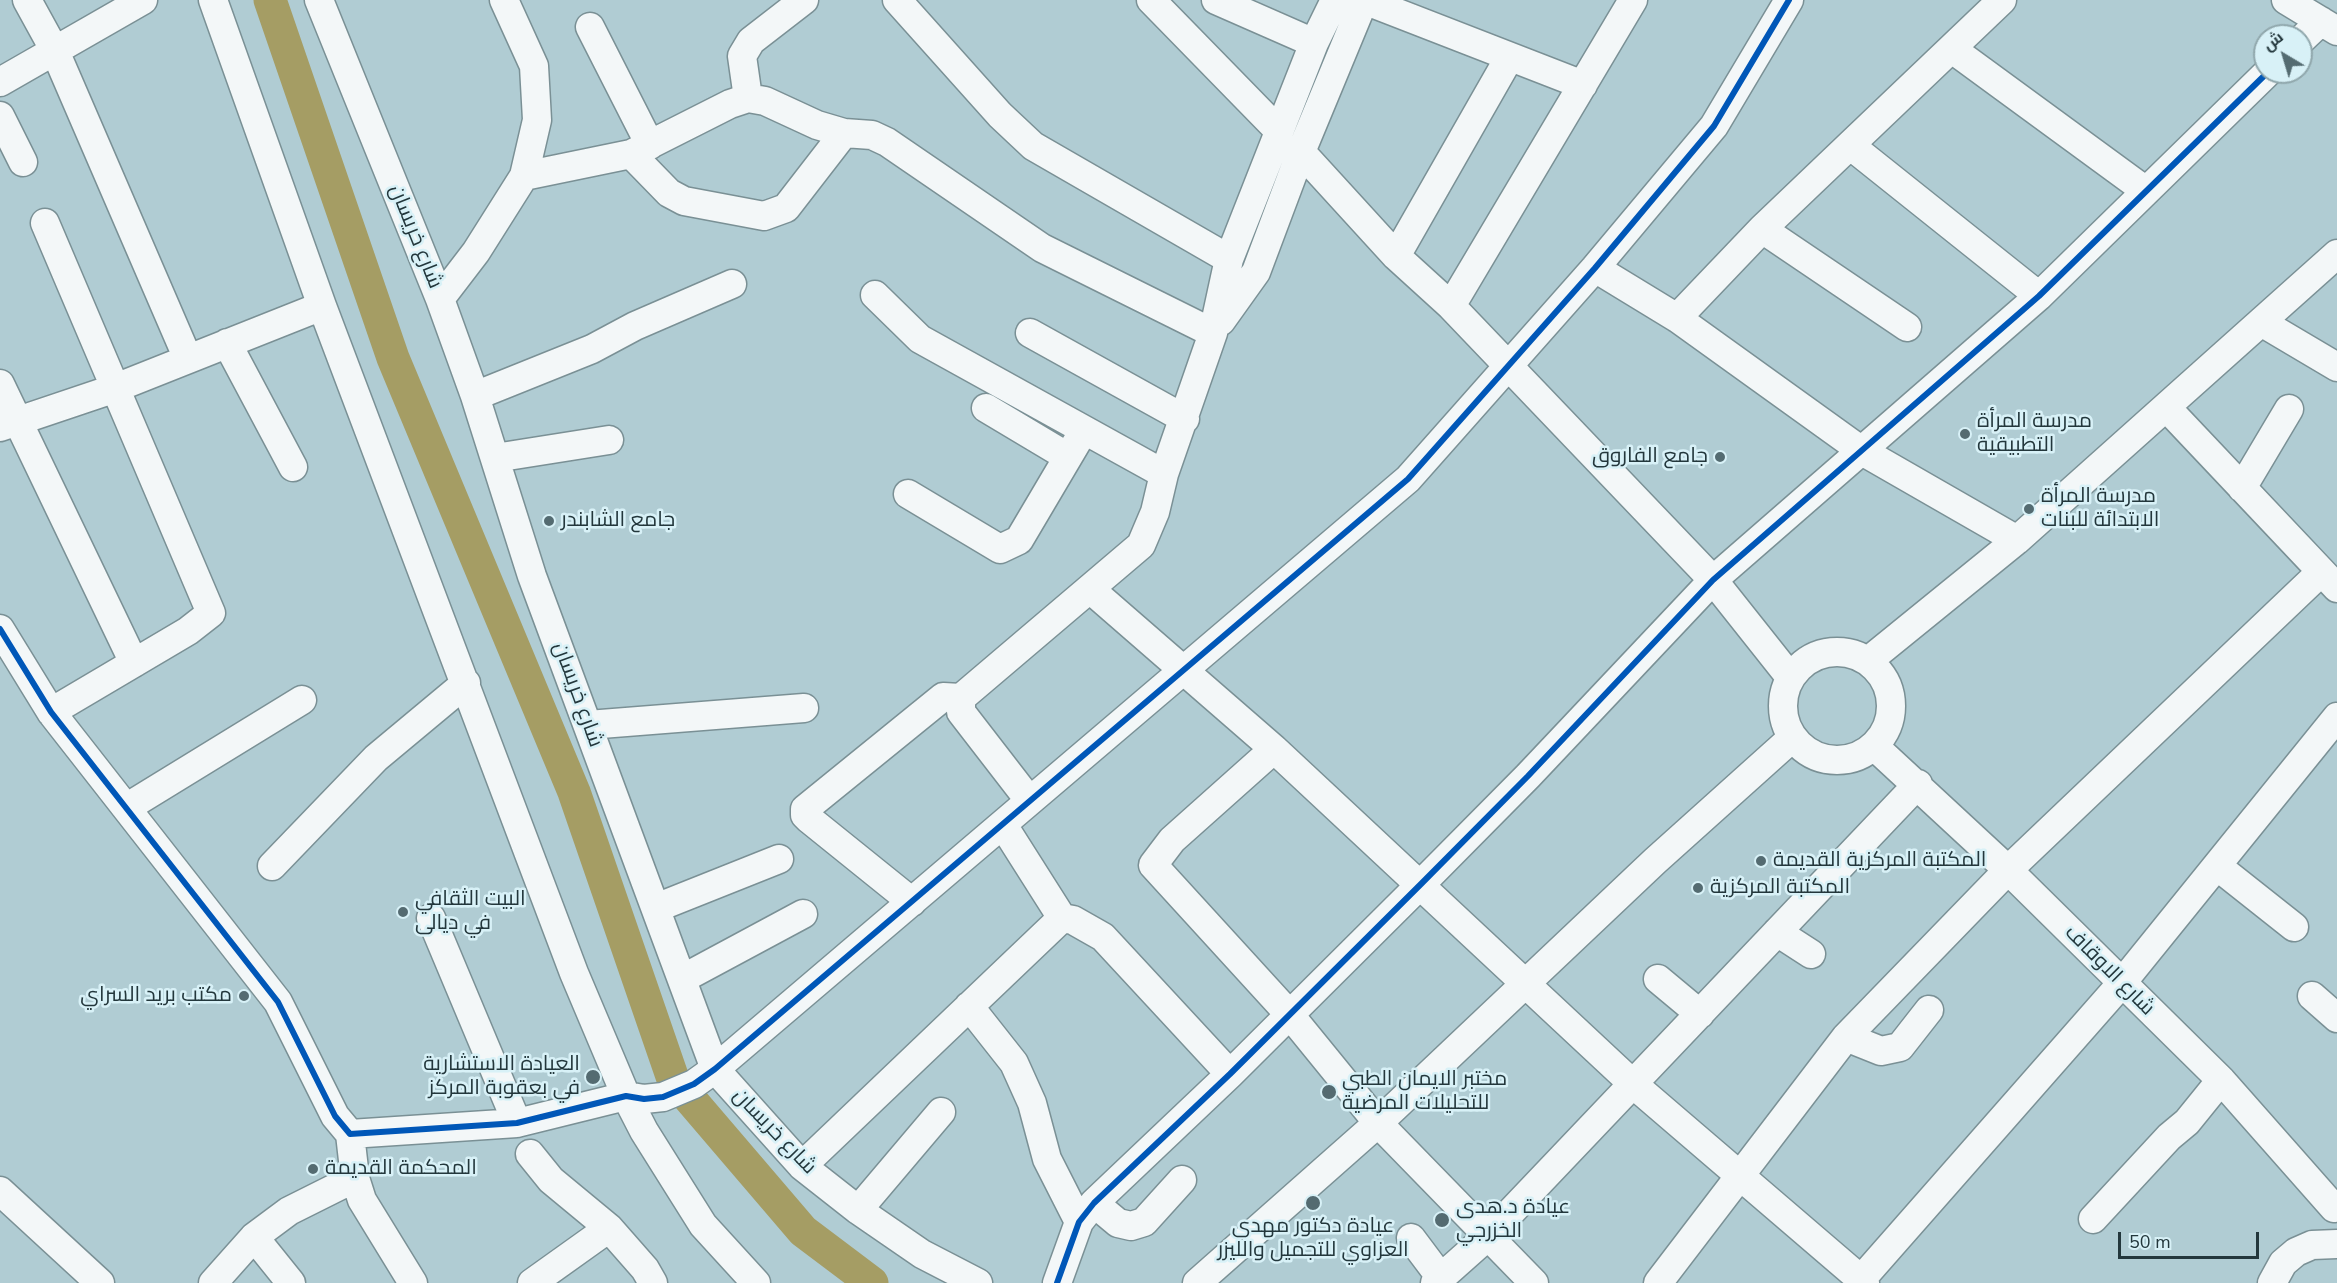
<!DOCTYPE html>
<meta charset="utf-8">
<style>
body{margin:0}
#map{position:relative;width:2337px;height:1283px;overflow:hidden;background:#b0ccd3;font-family:"Nunito Sans",Cairo,sans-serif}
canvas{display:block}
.north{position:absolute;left:2253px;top:24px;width:60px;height:60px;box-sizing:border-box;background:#d8f1f7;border:2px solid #90a7ac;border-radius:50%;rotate:322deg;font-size:16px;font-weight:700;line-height:24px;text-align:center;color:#23373c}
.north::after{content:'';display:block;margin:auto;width:21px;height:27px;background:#546b71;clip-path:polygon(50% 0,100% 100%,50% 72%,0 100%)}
.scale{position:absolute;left:2118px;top:1232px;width:141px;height:27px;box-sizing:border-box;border:3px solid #23373c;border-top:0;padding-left:8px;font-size:18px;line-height:21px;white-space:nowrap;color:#23373c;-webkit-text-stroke:4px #d8f1f7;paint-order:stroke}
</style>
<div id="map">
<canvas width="2337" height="1283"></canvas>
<div class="north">ش</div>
<div class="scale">50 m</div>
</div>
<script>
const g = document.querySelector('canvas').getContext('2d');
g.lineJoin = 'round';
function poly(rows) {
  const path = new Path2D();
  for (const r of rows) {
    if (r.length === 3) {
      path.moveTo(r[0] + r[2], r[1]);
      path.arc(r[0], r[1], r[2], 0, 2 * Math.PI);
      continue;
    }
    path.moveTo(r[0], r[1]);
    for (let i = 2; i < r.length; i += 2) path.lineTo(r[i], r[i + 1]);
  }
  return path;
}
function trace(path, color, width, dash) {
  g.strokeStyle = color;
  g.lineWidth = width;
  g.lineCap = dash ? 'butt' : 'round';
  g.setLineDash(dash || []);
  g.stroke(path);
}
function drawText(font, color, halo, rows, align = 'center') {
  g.font = font + ' "Nunito Sans",Cairo,sans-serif';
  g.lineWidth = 5;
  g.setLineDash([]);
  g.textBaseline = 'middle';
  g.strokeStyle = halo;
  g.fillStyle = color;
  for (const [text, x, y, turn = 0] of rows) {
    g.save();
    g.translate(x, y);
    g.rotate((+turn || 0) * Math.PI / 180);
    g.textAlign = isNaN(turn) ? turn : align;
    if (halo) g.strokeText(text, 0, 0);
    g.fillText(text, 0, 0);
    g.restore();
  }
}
const river = poly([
 [270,0,393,358,574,792,673,1079,803,1231,872,1283]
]);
const minor = poly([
 [27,0,55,51,188,359],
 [213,0,322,306,574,973,626,1096,644,1131,703,1225,756,1283],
 [319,0,440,299,475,396,532,576,715,1069,802,1166,858,1210,922,1254,978,1283],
 [897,0,1000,115,1033,146,1229,259],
 [1151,0,1279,131],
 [1216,0,1314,43],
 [1364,0,1583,85],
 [2286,0,2337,31],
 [590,27,650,145],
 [2301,40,2321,21],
 [1952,49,2146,191],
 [0,82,143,0],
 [748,98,742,56,751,41,804,0],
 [0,116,23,162],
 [1851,146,2039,296],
 [1301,152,1396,256,1451,306,1713,580,1790,677],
 [631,154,669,193,684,201,764,216,786,208,844,133],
 [524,176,631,154,730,104,748,98,765,101,817,125,844,133,872,135,887,142,1042,248,1213,333],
 [45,223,211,613,188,631,51,712],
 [1762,229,1907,327],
 [1396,256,1509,58],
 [1595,268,1677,318,1862,451,2017,540],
 [875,295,920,339,1164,474],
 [440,299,476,252,524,176,537,120,534,66,504,0],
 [1451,306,1633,0],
 [1677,318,1762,229,2002,0],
 [1221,321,1256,272,1301,152,1364,0],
 [2261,322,2337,367],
 [1030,333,1185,419],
 [227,343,293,467],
 [0,384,134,663],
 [475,396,592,349,635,326,732,284],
 [2166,407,2337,588],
 [986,408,1068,457],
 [0,427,113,389,322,306],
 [495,458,609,440],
 [2242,488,2289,409],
 [908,494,1000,549,1019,540,1084,430],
 [1090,589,1274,749,1633,1084,1865,1283],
 [0,629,51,712,278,1002,335,1116,350,1134,517,1123,626,1096,644,1099,663,1097,694,1084,715,1069,1408,479,1595,268,1714,126,1789,0],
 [1837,706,54],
 [1868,661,2017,540,2337,254],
 [961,698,961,712,1029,800],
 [588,725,804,708],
 [1874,746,2008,870,2221,1080,2334,1208],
 [1274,749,1172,840,1153,865,1290,1015,1378,1123,1534,1283],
 [126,808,302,700],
 [1003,825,1062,918,1073,920,1103,937,1230,1074],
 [272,866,376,758,466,683],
 [2217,866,2294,927],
 [912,902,809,819,805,815,805,809,943,697,961,698,1141,545,1155,512,1164,474,1213,333,1229,259,1314,43,1335,0],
 [656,908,779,859],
 [431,918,517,1123],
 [1777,932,1811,954],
 [682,979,803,914],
 [1658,979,1700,1014],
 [2312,996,2337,1018],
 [969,1006,1014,1063,1032,1103,1047,1159,1079,1222],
 [1846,1037,1881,1051,1900,1047,1929,1010],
 [350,1134,355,1178,362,1200,413,1283],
 [530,1154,551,1180,609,1228,645,1269,653,1283],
 [802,1166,1062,918],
 [0,1191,100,1283],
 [1094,1203,1118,1223,1131,1226,1144,1222,1182,1180],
 [858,1210,941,1112],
 [2093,1219,2169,1137,2187,1122,2221,1080],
 [254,1237,291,1283],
 [1411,1238,1441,1278],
 [213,1283,254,1237,289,1211,355,1178],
 [532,1283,609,1228],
 [1057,1283,1079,1222,1094,1203,1230,1074,1421,884,1528,776,1713,580,2039,296,2268,72],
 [1197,1283,1378,1123,1655,861,1792,738],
 [1435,1283,1489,1235,1918,784],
 [1658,1283,1846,1037,2008,870,2321,572],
 [1858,1283,2121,984,2337,717],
 [2272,1283,2283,1263,2296,1252,2312,1245,2337,1244]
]);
const cycleway = poly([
 [0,629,51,712,278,1002,335,1116,350,1134,517,1123,626,1096,644,1099,663,1097,694,1084,715,1069,1408,479,1595,268,1714,126,1789,0],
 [1057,1283,1079,1222,1094,1203,1230,1074,1421,884,1528,776,1713,580,2039,296,2268,72]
]);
const markers = [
 [1965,434,6,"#546b71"],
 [1720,457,6,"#546b71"],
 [2029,509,6,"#546b71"],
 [549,521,6,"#546b71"],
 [1761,861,6,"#546b71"],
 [1698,888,6,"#546b71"],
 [403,912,6,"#546b71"],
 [244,996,6,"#546b71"],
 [593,1077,8,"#546b71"],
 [1329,1092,8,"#546b71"],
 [313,1169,6,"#546b71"],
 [1313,1203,8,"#546b71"],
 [1442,1220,8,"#546b71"]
];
const streetNames = [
 ["شارع خريسان",415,237,68],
 ["شارع خريسان",577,695,70],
 ["شارع الاوقاف",2109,971,45],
 ["شارع خريسان",774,1132,46]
];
const poiNames = [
 ["مدرسة المرأة",1977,422],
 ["التطبيقية",1977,446],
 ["جامع الفاروق",1708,457,"right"],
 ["مدرسة المرأة",2041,497],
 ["الابتدائة للبنات",2041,521],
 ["جامع الشابندر",561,521],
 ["المكتبة المركزية القديمة",1773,861],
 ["المكتبة المركزية",1710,888],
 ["البيت الثقافي",415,900],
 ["في ديالى",415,924],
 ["مكتب بريد السراي",232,996,"right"],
 ["العيادة الاستشارية",580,1065,"right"],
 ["في بعقوبة المركز",580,1089,"right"],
 ["مختبر الايمان الطبي",1342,1080],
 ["للتحليلات المرضية",1342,1104],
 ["المحكمة القديمة",325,1169],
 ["عيادة د.هدى",1456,1208],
 ["الخزرجي",1456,1232],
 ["عيادة دكتور مهدي",1313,1227,"center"],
 ["العزاوي للتجميل والليزر",1313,1251,"center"]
];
trace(river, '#a59d64', 33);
trace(minor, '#7a9095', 31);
trace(minor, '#f3f7f8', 28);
trace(cycleway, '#0057b8', 6);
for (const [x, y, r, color] of markers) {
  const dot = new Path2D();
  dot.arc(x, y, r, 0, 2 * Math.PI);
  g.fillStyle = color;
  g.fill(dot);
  trace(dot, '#d8f1f7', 2);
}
drawText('21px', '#23373c', '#d8f1f7', streetNames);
drawText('21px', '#23373c', '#d8f1f7', poiNames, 'left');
</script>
